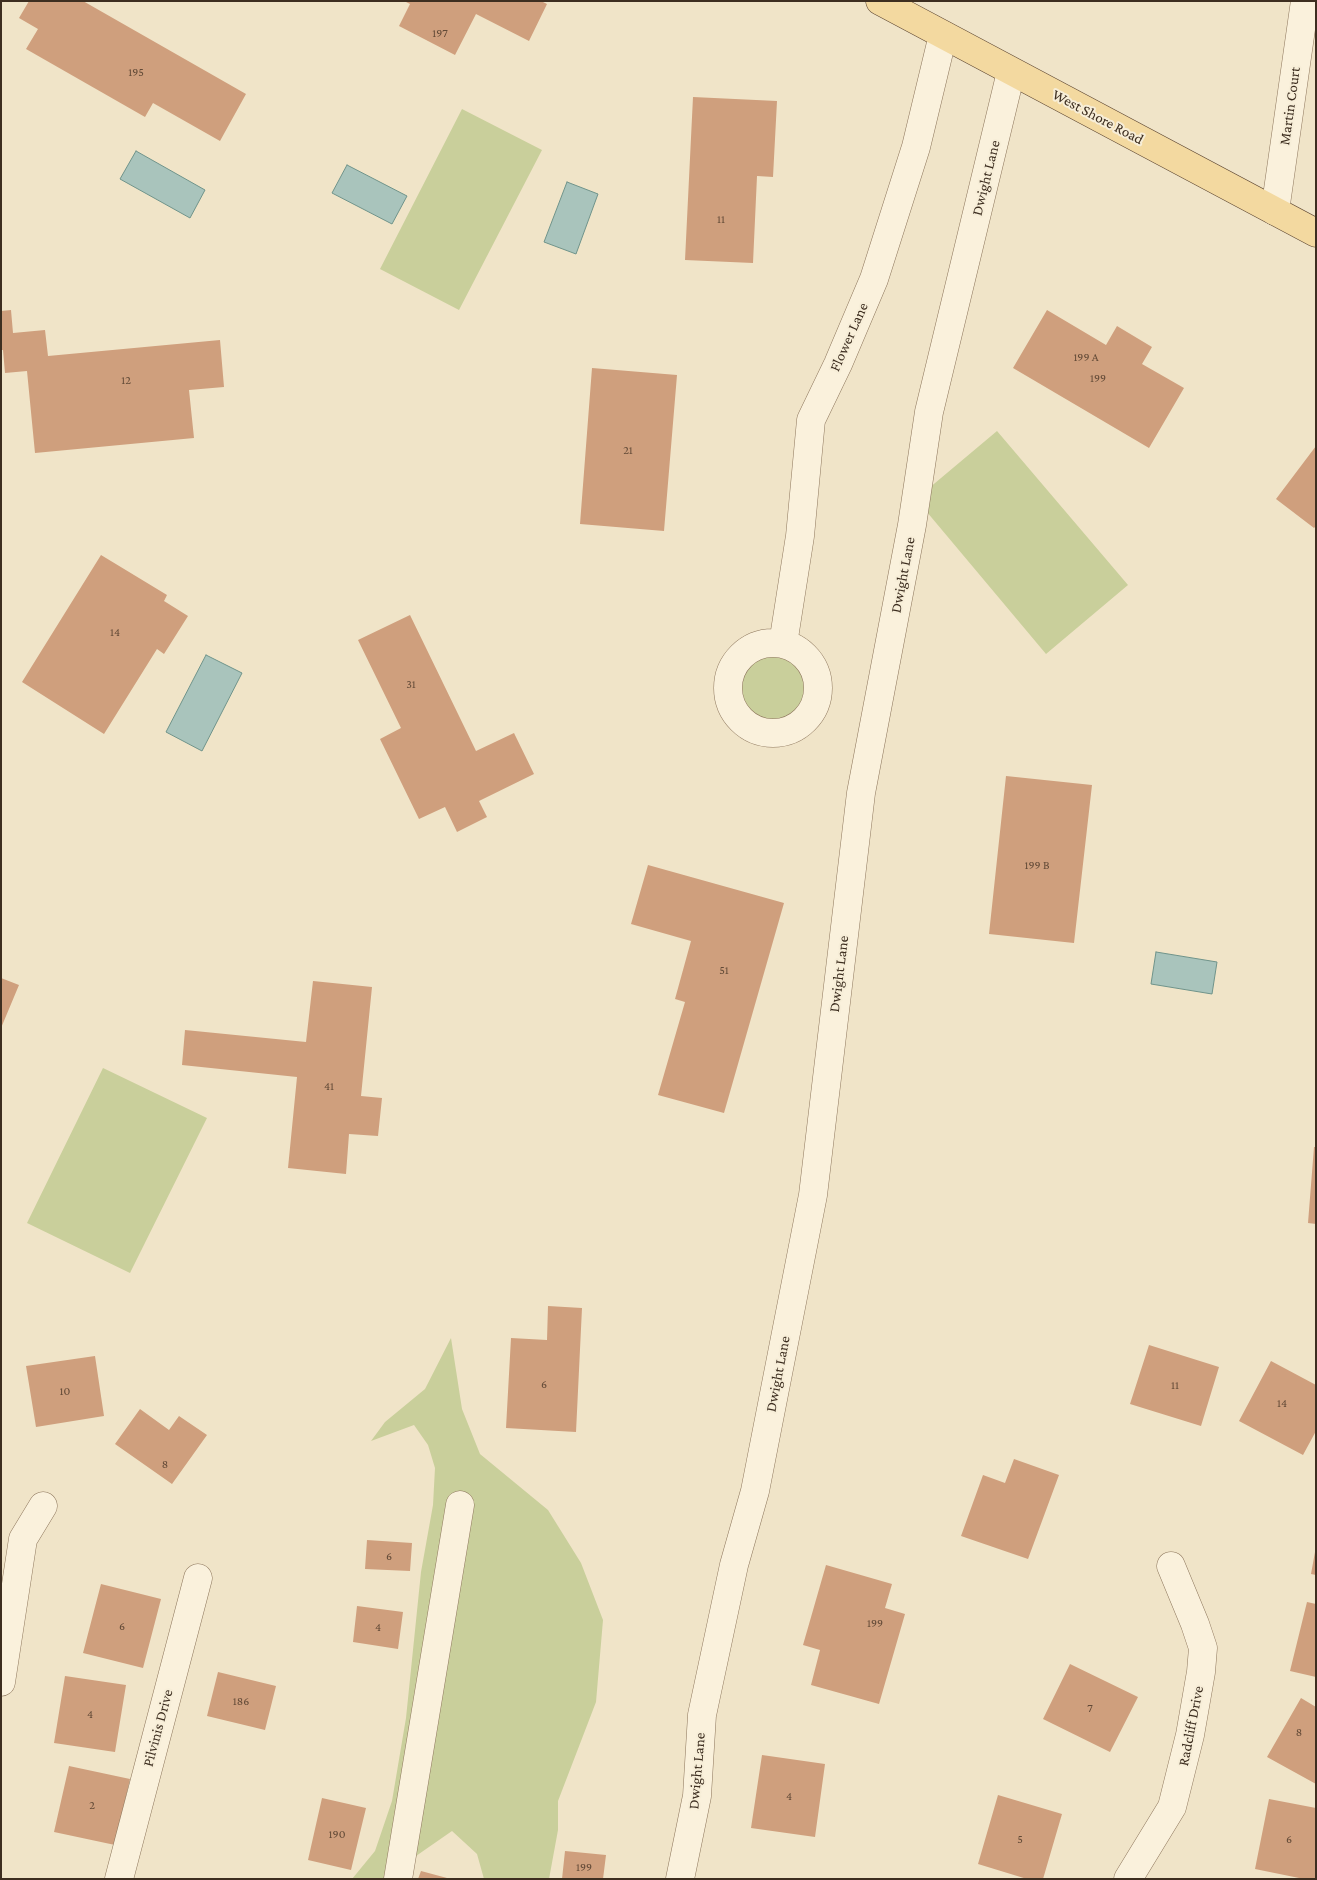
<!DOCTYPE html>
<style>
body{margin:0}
#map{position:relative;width:1317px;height:1880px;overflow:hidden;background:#f0e4c8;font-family:"Crimson Pro",serif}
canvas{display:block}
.frame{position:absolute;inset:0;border:2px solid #3d2e20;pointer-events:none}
</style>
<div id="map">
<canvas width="1317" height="1880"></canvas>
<div class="frame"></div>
</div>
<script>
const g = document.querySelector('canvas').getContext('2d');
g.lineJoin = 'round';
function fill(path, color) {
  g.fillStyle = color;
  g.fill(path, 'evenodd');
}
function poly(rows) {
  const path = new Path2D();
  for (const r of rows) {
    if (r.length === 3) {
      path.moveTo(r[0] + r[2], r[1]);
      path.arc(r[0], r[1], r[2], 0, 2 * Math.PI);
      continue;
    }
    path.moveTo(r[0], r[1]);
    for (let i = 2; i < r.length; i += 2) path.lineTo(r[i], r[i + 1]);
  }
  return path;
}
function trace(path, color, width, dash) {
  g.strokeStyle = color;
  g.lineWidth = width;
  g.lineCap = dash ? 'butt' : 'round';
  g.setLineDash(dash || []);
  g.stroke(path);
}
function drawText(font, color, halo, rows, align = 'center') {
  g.font = font + ' "Crimson Pro",serif';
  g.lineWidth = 4;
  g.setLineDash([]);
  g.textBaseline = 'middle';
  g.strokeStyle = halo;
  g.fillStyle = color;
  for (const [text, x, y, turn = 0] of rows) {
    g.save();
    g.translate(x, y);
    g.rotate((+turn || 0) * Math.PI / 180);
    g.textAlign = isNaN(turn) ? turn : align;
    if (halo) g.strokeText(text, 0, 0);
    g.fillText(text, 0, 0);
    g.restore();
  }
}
const green = poly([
 [462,109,542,150,459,310,380,269],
 [997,431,1128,585,1046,654,916,499],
 [774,688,34],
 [103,1068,207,1118,130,1273,27,1223],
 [451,1338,462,1409,480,1454,548,1510,581,1563,603,1620,596,1702,558,1801,558,1830,549,1879,484,1879,477,1854,452,1831,416,1856,400,1879,352,1879,375,1851,392,1801,406,1718,421,1572,433,1505,435,1468,428,1445,414,1425,371,1441,385,1422,425,1389]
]);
const water = poly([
 [136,151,205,190,190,218,120,179,136,151],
 [347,165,407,196,392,224,332,193,347,165],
 [567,182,598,194,576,254,544,242,567,182],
 [206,655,242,673,202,751,166,732,206,655],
 [1156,952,1217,962,1212,994,1151,984,1156,952]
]);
const building = poly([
 [29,1,83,1,246,94,220,141,153,103,145,117,26,49,38,29,19,18],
 [404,1,541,1,547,4,529,41,476,14,455,55,399,26,410,4],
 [693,97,777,101,773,177,757,176,753,263,685,260],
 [11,310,13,333,45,330,48,356,220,340,224,387,189,390,194,438,35,453,27,371,5,373,3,350,1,350,1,311],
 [1047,310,1106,345,1117,326,1152,347,1142,364,1184,388,1149,448,1013,368],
 [592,368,677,375,664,531,580,524],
 [1316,446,1316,526,1314,528,1276,499],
 [101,555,167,595,164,601,188,616,164,654,157,649,104,734,22,682],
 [410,615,476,751,514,733,534,774,479,801,487,817,457,832,445,807,419,819,380,739,401,728,358,640],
 [1006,776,1092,785,1074,943,989,934],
 [648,865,784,903,724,1113,658,1095,685,1002,675,999,691,941,631,924],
 [1,978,19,985,1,1028],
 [313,981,372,987,361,1096,382,1098,378,1136,349,1134,346,1174,288,1168,297,1077,182,1065,185,1030,306,1042],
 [1314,1147,1316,1147,1316,1224,1308,1223],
 [548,1306,582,1308,576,1432,506,1428,511,1338,547,1340],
 [1149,1345,1219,1367,1201,1426,1130,1404],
 [95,1356,104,1416,36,1427,26,1366],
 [1271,1361,1316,1385,1316,1431,1303,1455,1239,1421],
 [140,1409,169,1430,179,1416,207,1435,172,1484,115,1444],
 [1014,1459,1059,1475,1028,1559,961,1536,983,1475,1005,1483],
 [367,1540,412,1543,410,1571,365,1569],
 [1315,1552,1316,1552,1316,1575,1311,1574],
 [826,1565,892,1584,885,1608,905,1614,879,1704,811,1685,820,1650,803,1645],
 [101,1584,161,1599,143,1668,83,1653],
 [1307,1602,1316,1604,1316,1677,1290,1671],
 [357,1606,403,1612,398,1649,353,1642],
 [1070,1664,1138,1697,1110,1752,1043,1719],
 [218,1672,276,1686,265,1730,207,1716],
 [65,1676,126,1685,115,1752,54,1743],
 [1301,1698,1316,1707,1316,1784,1267,1757],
 [762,1755,825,1764,815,1837,751,1828],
 [69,1766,130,1779,115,1845,54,1832],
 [998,1795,1062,1814,1043,1879,1027,1879,978,1864],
 [322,1798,366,1808,351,1870,308,1860],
 [1269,1799,1316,1808,1316,1879,1304,1879,1255,1869],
 [565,1851,606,1855,603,1879,562,1879],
 [421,1871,447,1878,446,1879,418,1879]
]);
const minor = poly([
 [1275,211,1305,1],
 [773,688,45],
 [783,644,800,536,811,420,838,364,874,279,916,147,943,35],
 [1,1682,23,1539,43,1506],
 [119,1879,198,1578],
 [398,1879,460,1505],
 [680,1879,697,1796,702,1715,734,1565,755,1491,813,1195,861,793,912,525,929,412,1011,72],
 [1128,1879,1172,1807,1190,1735,1201,1672,1203,1648,1195,1624,1171,1566]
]);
const major = poly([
 [880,1,1316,233]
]);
const numberNames = [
 ["197",440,33],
 ["195",136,72],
 ["11",721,219],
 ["199 A",1086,357],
 ["199",1098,378],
 ["12",126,380],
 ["21",628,450],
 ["14",115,632],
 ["31",411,684],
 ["199 B",1037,865],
 ["51",724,970],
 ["41",329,1086],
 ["6",544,1384],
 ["11",1175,1385],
 ["10",65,1391],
 ["14",1282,1403],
 ["8",165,1464],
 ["6",389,1556],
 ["199",875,1623],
 ["6",122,1626],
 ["4",378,1627],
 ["186",241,1701],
 ["7",1090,1708],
 ["4",90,1714],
 ["8",1299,1732],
 ["4",789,1796],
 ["2",92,1805],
 ["190",337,1834],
 ["5",1020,1839],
 ["6",1289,1839],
 ["199",584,1867]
];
const streetNames = [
 ["Martin Court",1290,106,-82],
 ["West Shore Road",1098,117,28],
 ["Dwight Lane",986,178,-76],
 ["Flower Lane",849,337,-66],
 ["Dwight Lane",903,575,-79],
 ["Dwight Lane",839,974,-83],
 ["Dwight Lane",778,1374,-79],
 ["Radcliff Drive",1191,1726,-79],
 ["Pilvinis Drive",158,1728,-75],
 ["Dwight Lane",697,1771,-85]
];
fill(green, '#c9cf9b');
fill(water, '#a9c4bc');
trace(water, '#6f938a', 1);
fill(building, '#cf9f7d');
trace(minor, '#8d765c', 29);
trace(major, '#5b4430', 29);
trace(minor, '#faf1dc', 28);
trace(major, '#f3d9a0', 28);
drawText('12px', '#624a37', null, numberNames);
drawText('15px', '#3d2e20', '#f7eed8', streetNames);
</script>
